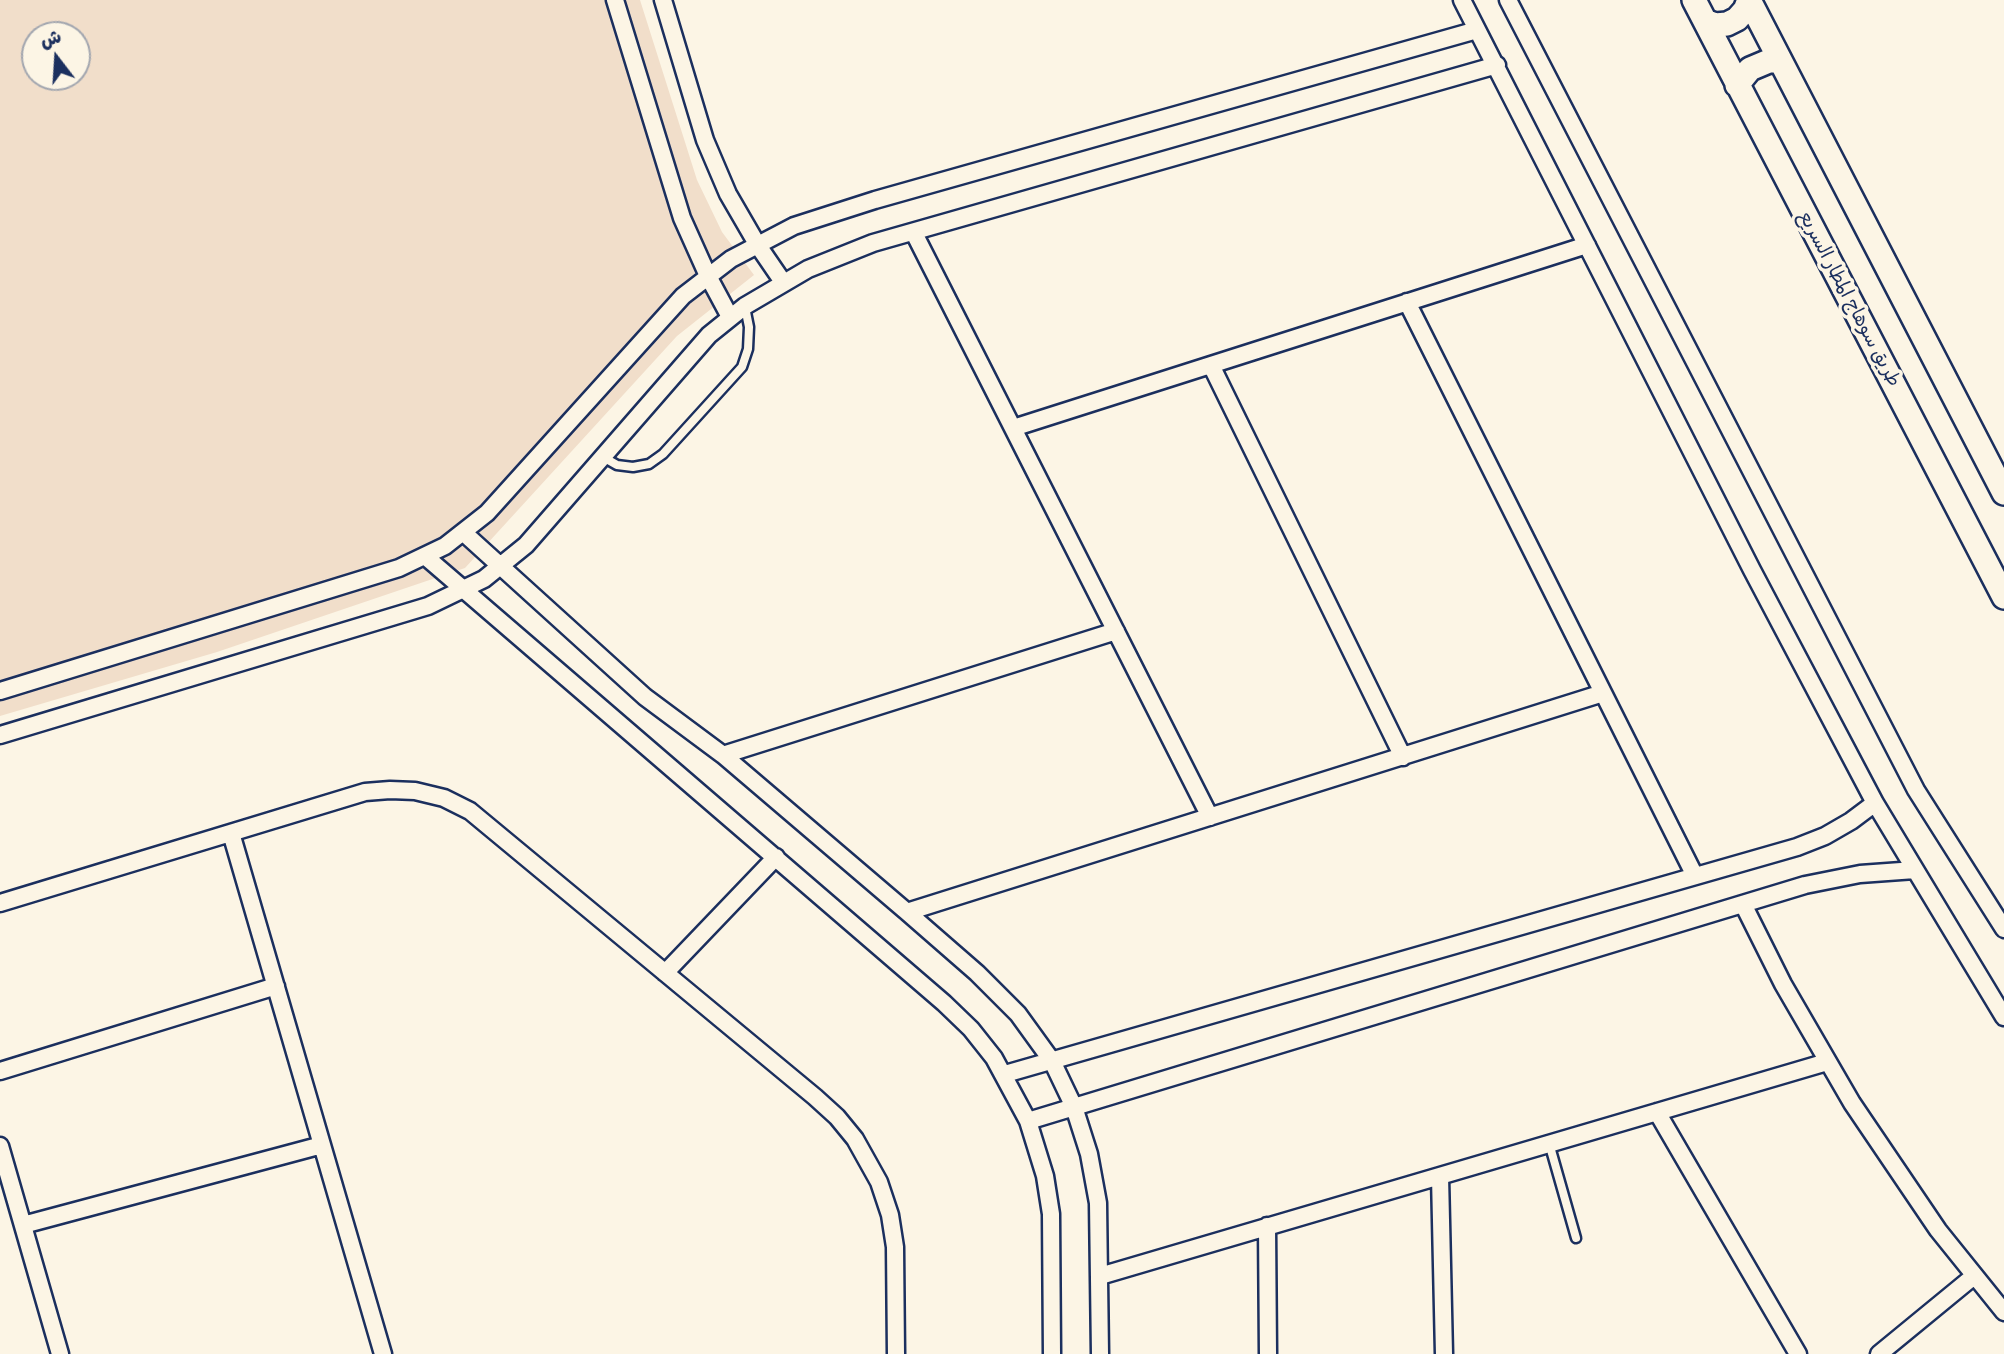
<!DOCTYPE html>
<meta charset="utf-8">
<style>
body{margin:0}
#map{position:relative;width:2004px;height:1354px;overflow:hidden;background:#fcf5e5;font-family:"Patrick Hand","Playpen Sans Arabic",sans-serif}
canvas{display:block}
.north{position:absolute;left:21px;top:21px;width:70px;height:70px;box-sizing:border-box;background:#fcf5e5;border:2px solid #a2a6af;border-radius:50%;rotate:343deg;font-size:19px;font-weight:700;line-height:28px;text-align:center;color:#1b2f5e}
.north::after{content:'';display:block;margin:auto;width:24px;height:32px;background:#1b2f5e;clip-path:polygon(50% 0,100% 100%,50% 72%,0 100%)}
</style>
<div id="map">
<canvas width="2004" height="1354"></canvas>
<div class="north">ش</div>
</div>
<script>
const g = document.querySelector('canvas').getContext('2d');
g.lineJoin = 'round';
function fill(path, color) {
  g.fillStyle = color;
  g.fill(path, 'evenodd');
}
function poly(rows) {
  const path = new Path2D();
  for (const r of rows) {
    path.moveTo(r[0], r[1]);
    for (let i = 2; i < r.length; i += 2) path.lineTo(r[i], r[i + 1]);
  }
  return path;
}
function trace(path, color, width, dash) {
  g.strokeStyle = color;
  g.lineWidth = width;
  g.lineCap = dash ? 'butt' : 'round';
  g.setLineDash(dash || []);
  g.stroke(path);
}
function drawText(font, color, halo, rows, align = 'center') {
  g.font = font + ' "Patrick Hand","Playpen Sans Arabic",sans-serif';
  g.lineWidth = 7;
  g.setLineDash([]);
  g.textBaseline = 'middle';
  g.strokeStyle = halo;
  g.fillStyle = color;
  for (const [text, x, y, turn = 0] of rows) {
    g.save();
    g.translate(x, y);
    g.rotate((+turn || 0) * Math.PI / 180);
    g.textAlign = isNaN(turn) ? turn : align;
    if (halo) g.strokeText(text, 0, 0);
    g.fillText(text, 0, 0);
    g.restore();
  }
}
const built = poly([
 [0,0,640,0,697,180,722,232,754,275,677,336,465,568,217,652,0,716],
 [35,35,77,35,77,77,35,77]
]);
const lane = poly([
 [603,457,617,465,633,467,649,464,663,454,742,367,748,349,749,327,745,307],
 [1549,1143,1576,1238]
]);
const street = poly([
 [615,0,682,218,708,276,730,317],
 [663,0,705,140,728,194,757,244,783,282],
 [1462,0,1752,570,1875,803,2004,1017],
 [1508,0,1916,790,2004,929],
 [914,233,1210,817],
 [1407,302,1695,876],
 [1211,365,1403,757],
 [1013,428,1587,245],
 [464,533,645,697,723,755,907,912,977,973,1018,1014,1052,1061,1074,1107,1089,1154,1098,1203,1100,1354],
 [426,557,944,1003,971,1029,994,1058,1028,1121,1045,1176,1051,1214,1052,1354],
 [0,691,399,568,445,546,487,513,683,296,731,259,794,226,875,200,1477,30],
 [0,735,428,606,484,579,526,545,709,335,745,306,808,269,873,243,1497,65],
 [723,755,1116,631],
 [231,833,383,1354],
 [0,903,365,792,390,790,415,791,444,798,470,811,815,1097,837,1117,855,1139,879,1182,890,1215,895,1247,896,1354],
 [1743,904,1783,984,1852,1103,1938,1230,2004,1312],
 [907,912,1603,693],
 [665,973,776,857],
 [0,1071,276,986],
 [1005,1074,1797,847,1825,836,1851,821,1875,803],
 [1657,1112,1798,1354],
 [1028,1121,1805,885,1860,874,1915,870],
 [0,1146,60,1354],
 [1440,1176,1444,1354],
 [23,1225,322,1145],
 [1267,1226,1268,1354],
 [1100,1276,1827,1062],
 [1879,1354,1974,1276]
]);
const secondary = poly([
 [1694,0,2004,597],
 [1749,0,2004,493],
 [1705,21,1715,25,1727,24,1737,19,1745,10,1749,0],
 [1737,85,1750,69,1769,61,1779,61]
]);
const streetNames = [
 ["طريق سوهاج المطار السريع",1849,299,62]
];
fill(built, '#f1deca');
trace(lane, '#1b2f5e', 13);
trace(street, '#1b2f5e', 21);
trace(secondary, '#1b2f5e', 28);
trace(lane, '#fcf5e5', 8);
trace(street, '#fcf5e5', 16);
trace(secondary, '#fcf5e5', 23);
drawText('19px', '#1b2f5e', '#fcf5e5', streetNames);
</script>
